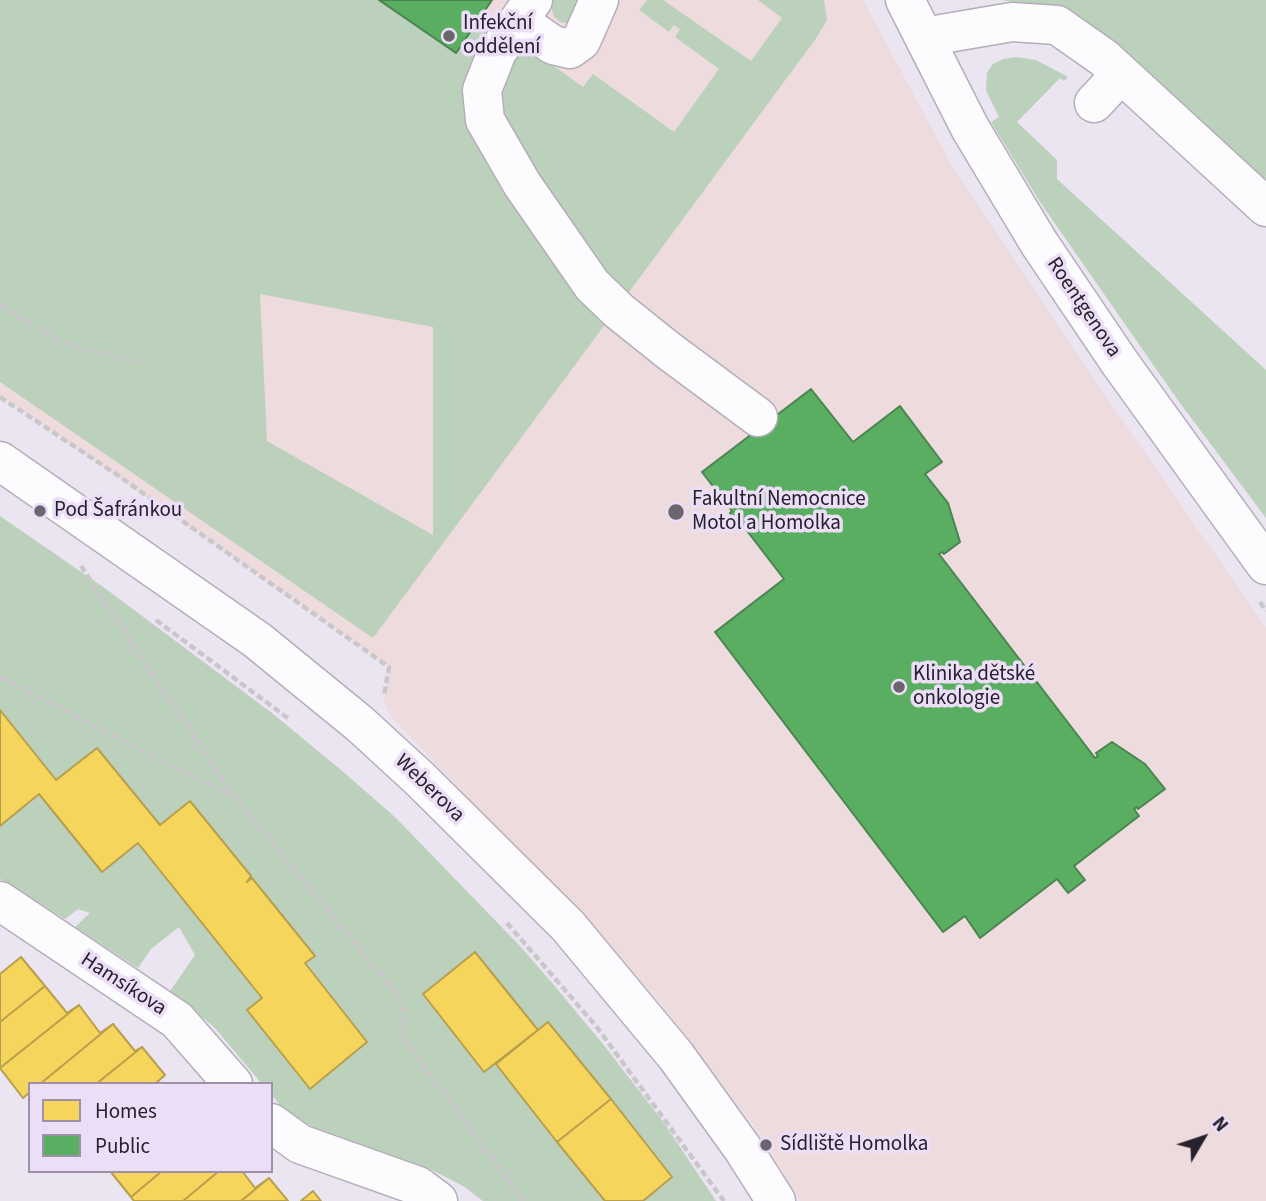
<!DOCTYPE html>
<meta charset="utf-8">
<style>
body{margin:0}
#map{position:relative;width:1266px;height:1201px;overflow:hidden;background:#ebe4f1;font-family:"Source Sans 3",sans-serif}
canvas{display:block}
.legend{position:absolute;left:28px;top:1082px;width:245px;height:91px;box-sizing:border-box;background:#ecdef7;border:2px solid #9d92a5;margin:0;padding:9px 12px;list-style:none;font-size:21px;color:#26212a}
.legend li{display:flex;align-items:center;gap:14px;height:35px}
.legend b{width:35px;border:2px solid #9d92a5}
.north{position:absolute;left:1168px;top:1103px;width:70px;height:70px;-webkit-text-stroke:5px #ecdef7;paint-order:stroke;rotate:51deg;font-size:19px;font-weight:700;line-height:28px;text-align:center;color:#26212a}
.north::after{content:'';display:block;margin:auto;width:24px;height:32px;background:#26212a;clip-path:polygon(50% 0,100% 100%,50% 72%,0 100%)}
</style>
<div id="map">
<canvas width="1266" height="1201"></canvas>
<ul class="legend">
<li><b style="height:19px;background:#f6d55c"></b>Homes</li>
<li><b style="height:19px;background:#5aae61"></b>Public</li>
</ul>
<div class="north">N</div>
</div>
<script>
const g = document.querySelector('canvas').getContext('2d');
g.lineJoin = 'round';
function fill(path, color) {
  g.fillStyle = color;
  g.fill(path, 'evenodd');
}
function poly(rows) {
  const path = new Path2D();
  for (const r of rows) {
    path.moveTo(r[0], r[1]);
    for (let i = 2; i < r.length; i += 2) path.lineTo(r[i], r[i + 1]);
  }
  return path;
}
function trace(path, color, width, dash) {
  g.strokeStyle = color;
  g.lineWidth = width;
  g.lineCap = dash ? 'butt' : 'round';
  g.setLineDash(dash || []);
  g.stroke(path);
}
function drawText(font, color, halo, rows, align = 'center') {
  g.font = font + ' "Source Sans 3",sans-serif';
  g.lineWidth = 7;
  g.setLineDash([]);
  g.textBaseline = 'middle';
  g.strokeStyle = halo;
  g.fillStyle = color;
  for (const [text, x, y, turn = 0] of rows) {
    g.save();
    g.translate(x, y);
    g.rotate((+turn || 0) * Math.PI / 180);
    g.textAlign = isNaN(turn) ? turn : align;
    if (halo) g.strokeText(text, 0, 0);
    g.fillText(text, 0, 0);
    g.restore();
  }
}
const medical = poly([
 [0,0,863,0,952,166,1072,347,1266,628,1266,1201,800,1201,760,1134,655,996,390,715,384,701,389,666,0,395]
]);
const green = poly([
 [0,0,379,0,456,53,480,18,492,27,475,62,609,319,373,638,0,382],
 [260,294,433,327,433,535,267,441],
 [553,0,587,0,570,23,567,23,560,22,554,17,551,7],
 [647,0,663,0,751,61,782,18,758,0,824,0,827,20,817,37,624,299,608,285,496,111,500,68,519,41,583,87,593,74,674,132,719,69,675,37,680,29,674,25,669,32,639,10],
 [1000,0,1266,0,1266,183,1048,6],
 [1016,57,1036,60,1068,77,1064,81,1060,78,1017,122,1057,160,1057,179,1266,370,1266,518,1177,399,1040,202,991,122,999,117,986,90,987,73,993,64,1003,59],
 [0,516,106,589,272,713,341,770,395,817,519,945,553,984,603,1044,664,1123,716,1201,643,1201,672,1177,549,1022,538,1030,475,952,423,994,484,1072,496,1064,605,1201,483,1201,463,1186,432,1170,331,1135,289,1116,271,1094,271,1084,262,1084,214,1027,170,991,195,955,179,927,151,949,138,968,75,927,90,913,78,909,65,919,0,879,0,826,39,794,102,871,138,843,262,998,247,1010,309,1088,367,1042,305,963,314,955,253,878,247,882,251,876,190,801,160,825,97,748,56,780,0,710]
]);
const homes = poly([
 [0,710,56,780,97,748,160,825,190,801,251,876,247,882,252,878,315,956,305,963,367,1042,310,1089,247,1010,262,998,138,843,102,872,39,794,0,826,0,710],
 [475,952,538,1030,484,1072,423,994,475,952],
 [21,957,45,986,0,1022,0,974,21,957],
 [45,986,67,1013,79,1005,0,1068,0,1022,45,986],
 [79,1005,100,1033,113,1024,40,1084,30,1084,30,1092,23,1098,0,1068,79,1005],
 [548,1022,611,1099,557,1142,496,1064,548,1022],
 [113,1024,135,1051,142,1047,96,1084,40,1084,113,1024],
 [142,1047,165,1075,155,1084,96,1084,142,1047],
 [611,1099,672,1177,643,1201,605,1201,557,1142,611,1099],
 [110,1171,162,1171,131,1197,110,1171],
 [162,1171,219,1171,183,1201,134,1201,131,1197,162,1171],
 [219,1171,242,1171,255,1188,269,1178,241,1201,183,1201,219,1171],
 [269,1178,288,1201,241,1201,269,1178],
 [313,1191,321,1201,301,1201,313,1191]
]);
const public = poly([
 [379,0,492,0,456,53,379,0],
 [811,389,853,442,900,406,942,462,925,474,948,503,960,542,944,554,942,552,939,554,1095,758,1098,756,1096,753,1112,742,1145,764,1165,789,1138,809,1137,807,1134,809,1139,816,1074,866,1085,880,1068,893,1057,879,980,938,965,916,943,932,715,632,784,579,741,523,739,525,730,513,732,511,702,472,811,389]
]);
const path = poly([
 [0,305,64,343,138,362],
 [0,397,116,474,389,667,384,696],
 [81,566,236,799,402,1001,404,1038,523,1201],
 [1260,602,1266,611],
 [156,620,289,719],
 [0,680,2,678,235,798],
 [507,923,596,1026,724,1201]
]);
const minor = poly([
 [533,0,497,52,482,90,485,120,522,184,592,285,619,311,669,351,758,417],
 [905,0,970,128,1039,243,1120,363,1266,565],
 [520,22,553,45,570,49,581,41,599,0],
 [924,37,1012,22,1057,25,1104,58,1266,207],
 [1094,103,1121,74],
 [0,461,257,640,360,724,421,780,568,926,676,1056,743,1149,776,1201],
 [0,901,177,1020,233,1084],
 [271,1123,300,1144,418,1186,438,1201]
]);
const markers = [
 [449,36,7,"#6b6570"],
 [40,511,7,"#6b6570"],
 [676,512,9,"#6b6570"],
 [899,687,7,"#6b6570"],
 [766,1145,7,"#6b6570"]
];
const poiNames = [
 ["Infekční",463,24],
 ["oddělení",463,48],
 ["Fakultní Nemocnice",692,500],
 ["Motol a Homolka",692,524],
 ["Pod Šafránkou",54,511],
 ["Klinika dětské",913,675],
 ["onkologie",913,699],
 ["Sídliště Homolka",780,1145]
];
const streetNames = [
 ["Roentgenova",1083,308,56],
 ["Weberova",429,789,44],
 ["Hamsíkova",123,985,33]
];
fill(medical, '#eddbde');
fill(green, '#bcd1bc');
fill(homes, '#f6d55c');
trace(homes, '#b89f4d', 2);
fill(public, '#5aae61');
trace(public, '#4a8450', 2);
trace(minor, '#b3aeb8', 41);
trace(path, '#cac7cb', 4.5, [7, 3.5]);
trace(minor, '#fcfbfd', 38);
for (const [x, y, r, color] of markers) {
  const dot = new Path2D();
  dot.arc(x, y, r, 0, 2 * Math.PI);
  g.fillStyle = color;
  g.fill(dot);
  trace(dot, '#ecdef7', 2.5);
}
drawText('21px', '#26212a', '#ecdef7', poiNames, 'left');
drawText('21px', '#26212a', '#ecdef7', streetNames);
</script>
